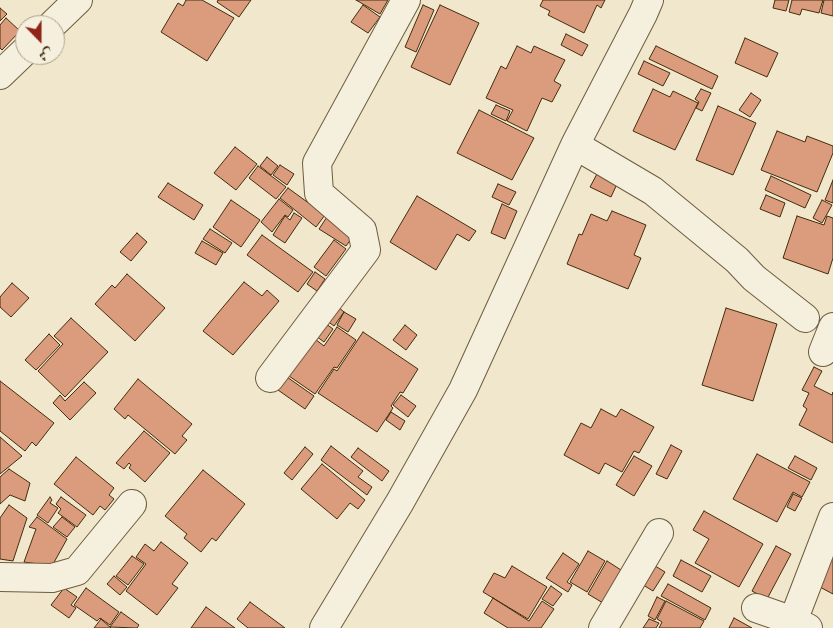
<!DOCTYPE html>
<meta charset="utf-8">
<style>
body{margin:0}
#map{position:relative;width:833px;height:628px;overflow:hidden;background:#f0e7cc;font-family:"Sorts Mill Goudy",Amiri,serif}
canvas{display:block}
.north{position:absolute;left:15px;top:15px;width:50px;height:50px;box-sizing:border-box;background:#f5efde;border:1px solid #aea18a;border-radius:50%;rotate:158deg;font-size:14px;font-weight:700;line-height:20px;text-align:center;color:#432d0d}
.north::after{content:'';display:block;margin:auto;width:18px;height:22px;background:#8f2418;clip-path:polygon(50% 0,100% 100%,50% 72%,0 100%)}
</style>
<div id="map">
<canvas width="833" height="628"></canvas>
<div class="north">ش</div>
</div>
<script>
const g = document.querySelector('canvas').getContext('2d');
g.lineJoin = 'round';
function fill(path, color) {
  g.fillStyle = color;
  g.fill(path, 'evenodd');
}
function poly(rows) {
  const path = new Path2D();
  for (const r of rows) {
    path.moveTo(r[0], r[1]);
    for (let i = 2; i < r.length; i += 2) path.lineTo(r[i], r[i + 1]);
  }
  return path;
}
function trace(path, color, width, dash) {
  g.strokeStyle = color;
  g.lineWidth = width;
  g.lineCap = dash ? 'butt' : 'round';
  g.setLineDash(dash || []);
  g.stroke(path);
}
const building = poly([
 [186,0,202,0,234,18,207,61,161,32,178,3,183,6,186,0],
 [218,0,251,0,239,17,217,2,218,0],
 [356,0,388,0,380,14,356,0],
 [543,0,605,0,601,8,597,5,584,33,548,15,550,11,540,6,543,0],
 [775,0,789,0,786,11,773,8,775,0],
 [792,0,823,0,819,13,802,9,800,15,789,12,792,0],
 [824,0,833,0,833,16,821,13,824,0],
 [363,5,380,17,368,33,351,22,363,5],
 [423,5,434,10,416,52,405,47,423,5],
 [440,5,479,23,450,85,411,67,440,5],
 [0,8,7,14,0,21,0,8],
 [6,18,20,31,2,50,0,48,0,25,6,18],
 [566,34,588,45,582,56,561,45,566,34],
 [745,38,778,53,767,77,735,63,745,38],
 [517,46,531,53,534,46,565,60,554,81,561,85,552,102,542,98,527,131,507,121,513,110,486,98,501,66,506,69,517,46],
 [656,46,718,76,712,89,649,59,656,46],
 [644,61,670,73,663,86,638,74,644,61],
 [653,89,670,97,673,91,698,103,675,150,633,131,653,89],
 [701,89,711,93,702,111,696,108,699,102,695,99,701,89],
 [751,93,761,100,750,117,739,110,751,93],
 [496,105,510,111,506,121,491,114,496,105],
 [718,106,756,123,733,175,696,160,718,106],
 [479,110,534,138,512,180,457,153,479,110],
 [777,131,805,142,807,136,833,146,833,153,817,192,761,170,777,131],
 [235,147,257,164,236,190,214,173,235,147],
 [267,157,278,166,271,175,260,166,267,157],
 [280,165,294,174,287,185,273,175,280,165],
 [258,166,286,187,276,199,249,178,258,166],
 [597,174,617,184,611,197,590,187,597,174],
 [771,176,811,195,805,208,765,190,771,176],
 [833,180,833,203,825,200,833,180],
 [168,183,203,205,194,220,158,197,168,183],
 [498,184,516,192,509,205,492,197,498,184],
 [288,188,325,215,316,227,280,198,288,188],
 [766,195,785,203,780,217,760,209,766,195],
 [417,196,476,231,469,241,457,234,436,270,390,242,417,196],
 [279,199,293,210,288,217,285,215,272,232,261,222,279,199],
 [231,200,260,220,241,247,213,227,231,200],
 [822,200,832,205,822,223,813,218,822,200],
 [502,204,517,211,505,239,491,233,502,204],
 [612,211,646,225,634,255,641,258,628,289,567,264,579,234,582,235,591,214,607,221,612,211],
 [294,213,302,218,285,243,273,235,285,216,290,220,294,213],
 [797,216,824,225,827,216,833,218,833,258,828,274,783,258,797,216],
 [327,217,354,235,346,246,319,229,327,217],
 [210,229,232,243,225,253,203,239,210,229],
 [137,233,147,242,131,261,120,252,137,233],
 [262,235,313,272,298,292,247,255,262,235],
 [334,240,346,249,326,276,314,267,334,240],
 [202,241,223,253,216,265,195,253,202,241],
 [315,272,325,279,317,291,307,284,315,272],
 [127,274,165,308,135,341,95,304,112,285,115,288,127,274],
 [244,282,262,296,267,290,279,301,233,355,203,331,244,282],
 [12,283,29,298,11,317,0,307,0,297,12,283],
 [337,306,344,312,334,326,326,320,337,306],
 [726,308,777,324,753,401,702,385,726,308],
 [344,312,356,319,348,332,337,325,344,312],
 [71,318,108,352,65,397,38,371,63,344,54,336,71,318],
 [325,323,333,329,324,342,316,336,325,323],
 [405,325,417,335,406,350,393,340,405,325],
 [337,327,356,340,337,368,334,367,315,394,289,376,315,339,324,346,337,327],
 [363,332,418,369,403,393,400,392,391,406,393,408,377,432,318,393,334,369,337,371,363,332],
 [49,334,60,345,36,370,25,360,49,334],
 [814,367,822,371,814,386,832,395,833,392,833,443,799,425,807,409,803,406,809,393,802,390,814,367],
 [287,377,314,396,305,409,278,390,287,377],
 [138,379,192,424,182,436,187,440,175,454,128,415,125,419,114,409,138,379],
 [0,381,54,423,36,446,32,442,25,451,0,431,0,381],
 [84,382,96,393,70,420,53,403,60,395,65,401,84,382],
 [401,395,416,406,408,417,393,405,401,395],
 [601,409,616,417,621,409,654,427,639,453,634,451,622,472,605,463,599,474,564,455,581,423,591,428,601,409],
 [391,412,405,421,400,430,386,420,391,412],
 [144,431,170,453,145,482,129,468,131,465,129,463,124,469,116,463,144,431],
 [0,437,22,456,0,474,0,437],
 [671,445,682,451,667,479,656,474,671,445],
 [331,446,363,471,358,477,372,487,367,495,321,460,331,446],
 [305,447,313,454,292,480,284,473,305,447],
 [358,448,389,471,382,481,351,457,358,448],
 [757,454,810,482,802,497,793,492,777,522,733,499,757,454],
 [634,456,652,466,634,496,616,485,634,456],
 [795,456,817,468,811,480,788,468,795,456],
 [76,457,114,488,109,495,114,499,105,510,100,506,93,515,54,484,76,457],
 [322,464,365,500,358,509,350,503,337,519,301,489,322,464],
 [9,469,30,483,25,501,10,495,0,504,0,477,9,469],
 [203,470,245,504,216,541,212,538,201,552,184,538,187,534,165,516,203,470],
 [793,494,802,498,795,511,787,507,793,494],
 [50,497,52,500,50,503,58,508,48,523,37,515,50,497],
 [61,497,86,515,77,527,58,513,61,509,56,504,61,497],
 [9,505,27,518,13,561,0,559,0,518,9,505],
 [704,511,763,544,739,587,695,563,709,539,693,530,704,511],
 [37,517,67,539,52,566,24,562,36,529,29,527,37,517],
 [62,517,75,527,67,537,53,527,62,517],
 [161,542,188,563,172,584,178,588,157,615,126,591,146,564,136,557,145,544,154,551,161,542],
 [776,546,791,554,767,599,752,591,776,546],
 [588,551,605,561,587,592,570,582,588,551],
 [563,553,579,564,567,582,572,585,568,592,546,578,563,553],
 [132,556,144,564,128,585,116,576,132,556],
 [833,556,833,594,818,586,833,556],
 [681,560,711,576,702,592,673,576,681,560],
 [607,561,621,570,603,603,588,594,607,561],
 [652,564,665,572,653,591,640,583,652,564],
 [512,566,547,587,528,619,483,592,494,573,505,578,512,566],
 [114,576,127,587,120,595,107,584,114,576],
 [668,584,711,608,705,620,661,596,668,584],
 [551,586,562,594,553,606,542,599,551,586],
 [64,588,77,597,71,605,76,608,69,618,51,605,64,588],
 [86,588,119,612,110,625,100,618,97,621,74,605,86,588],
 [657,597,665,601,655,620,648,616,657,597],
 [493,598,529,621,542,601,554,609,541,628,508,628,484,613,493,598],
 [666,601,704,621,700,628,659,628,662,622,657,619,666,601],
 [250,602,285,628,248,628,237,619,250,602],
 [206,607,235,628,191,628,206,607],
 [121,612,139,625,137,628,110,627,121,612],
 [734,618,752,628,729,628,734,618],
 [101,619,111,628,94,628,101,619],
 [649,619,659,623,656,628,643,628,649,619]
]);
const minor = poly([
 [52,25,78,0],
 [0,75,25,51],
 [575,145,653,191,737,260,754,278,805,318],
 [823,352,833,327],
 [270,378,366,250,362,230,319,193,317,163,406,0],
 [0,577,52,578,77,571,132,504],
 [756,608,793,621],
 [324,628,400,502,463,390,575,145,643,14,649,0],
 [603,628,659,533],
 [808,628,793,621,833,517]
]);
fill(building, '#db9c7d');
trace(building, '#432d0d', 1);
trace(minor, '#6e5c3d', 30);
trace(minor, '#f5efde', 28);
</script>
